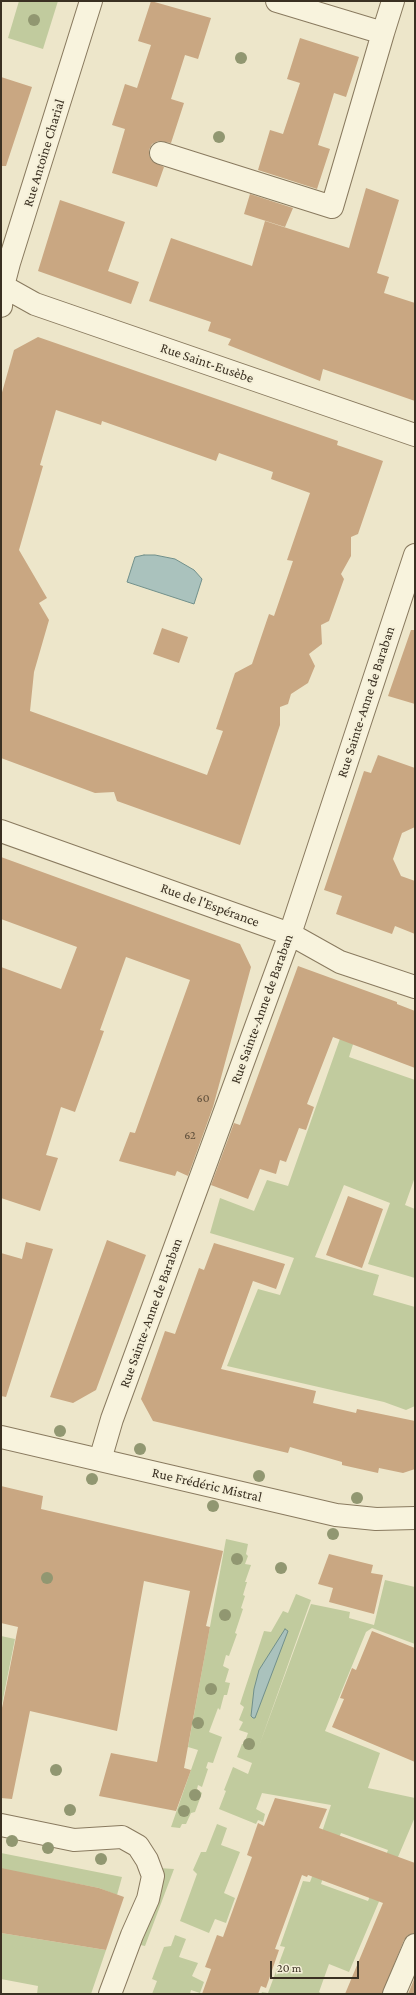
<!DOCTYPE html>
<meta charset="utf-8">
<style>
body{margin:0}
#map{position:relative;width:416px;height:1995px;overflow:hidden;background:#ede6ca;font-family:"Crimson Pro",serif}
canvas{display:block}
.frame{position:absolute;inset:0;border:2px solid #3a3022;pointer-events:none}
.scale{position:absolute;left:270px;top:1961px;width:89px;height:18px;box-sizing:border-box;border:2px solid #3a3022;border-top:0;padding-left:5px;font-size:12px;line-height:14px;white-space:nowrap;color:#3a3022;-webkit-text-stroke:3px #f5f0d9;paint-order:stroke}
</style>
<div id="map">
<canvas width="416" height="1995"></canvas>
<div class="frame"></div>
<div class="scale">20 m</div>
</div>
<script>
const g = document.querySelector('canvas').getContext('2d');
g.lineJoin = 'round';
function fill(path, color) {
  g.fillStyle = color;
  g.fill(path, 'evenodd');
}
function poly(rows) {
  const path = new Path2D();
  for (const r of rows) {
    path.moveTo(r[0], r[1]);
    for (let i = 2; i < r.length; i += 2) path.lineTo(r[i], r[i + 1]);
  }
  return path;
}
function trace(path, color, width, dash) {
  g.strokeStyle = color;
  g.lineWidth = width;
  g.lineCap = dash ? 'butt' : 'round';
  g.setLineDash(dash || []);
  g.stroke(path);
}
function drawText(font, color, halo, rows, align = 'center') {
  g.font = font + ' "Crimson Pro",serif';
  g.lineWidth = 4;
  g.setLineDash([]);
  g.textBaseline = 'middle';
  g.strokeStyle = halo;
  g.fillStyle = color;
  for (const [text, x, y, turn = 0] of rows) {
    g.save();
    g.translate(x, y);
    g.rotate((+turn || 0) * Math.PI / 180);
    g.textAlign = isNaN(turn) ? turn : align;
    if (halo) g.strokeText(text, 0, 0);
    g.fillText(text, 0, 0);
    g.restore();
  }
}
const green = poly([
 [19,1,58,1,43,49,8,38],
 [342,1033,355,1038,349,1057,415,1080,415,1177,405,1205,415,1209,415,1278,368,1264,390,1203,344,1185,315,1257,379,1275,373,1295,415,1307,415,1406,406,1410,384,1402,227,1366,258,1289,280,1295,294,1258,210,1233,220,1198,254,1211,267,1180,288,1186],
 [226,1539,248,1544,246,1554,248,1556,245,1564,251,1565,245,1582,247,1582,243,1595,245,1596,241,1608,243,1609,235,1633,237,1634,229,1656,226,1655,223,1666,229,1669,225,1682,230,1683,227,1695,224,1695,220,1710,218,1708,209,1732,222,1737,213,1763,208,1762,206,1768,208,1769,202,1787,198,1785,197,1789,202,1793,195,1812,191,1813,186,1824,182,1824,180,1828,171,1827,198,1750,188,1747],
 [385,1580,415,1587,415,1644,372,1628,366,1632,325,1731,380,1753,368,1788,415,1798,415,1817,349,1972,329,1964,319,1992,322,1994,261,1994,262,1992,268,1993,285,1947,280,1946,303,1881,310,1882,318,1861,327,1865,321,1884,368,1901,388,1850,341,1833,335,1847,319,1841,331,1805,262,1793,256,1809,265,1814,263,1822,258,1820,256,1824,219,1809,226,1791,224,1790,233,1767,248,1774,252,1763,237,1757,242,1744,244,1744,248,1733,239,1730,243,1722,239,1720,244,1707,240,1704,264,1631,271,1632,283,1611,288,1613,296,1594,311,1600,259,1746,311,1604,350,1612,349,1618,374,1625],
 [1,1636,15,1639,2,1704,1,1704],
 [217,1824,227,1828,221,1845,240,1852,224,1893,235,1898,226,1923,215,1919,209,1933,180,1921,197,1874,193,1870,201,1852,206,1852],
 [1,1853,122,1877,117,1895,99,1888,1,1869],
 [159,1868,174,1869,145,1946,136,1944],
 [1,1933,106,1950,91,1994,37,1994,38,1986,1,1979],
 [175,1935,186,1939,179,1957,198,1963,192,1976,204,1982,200,1993,191,1990,190,1994,152,1994,157,1981,152,1979,164,1947,171,1946]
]);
const water = poly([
 [144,555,155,555,175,559,194,570,202,579,194,604,127,582,135,557,144,555],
 [285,1629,288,1631,255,1718,253,1718,251,1716,254,1689,259,1670,285,1629]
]);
const building = poly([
 [151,1,211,18,198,59,185,55,171,99,184,103,171,143,158,141,152,144,149,150,149,155,152,161,164,167,157,187,112,173,125,129,112,125,125,84,137,88,151,45,138,41],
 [300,38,359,57,346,97,334,93,318,145,330,149,317,189,258,170,270,130,283,134,300,83,287,79],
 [1,77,32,87,6,166,1,166],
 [366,188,399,200,377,273,389,277,384,293,415,303,415,401,323,369,320,381,228,345,231,339,208,331,211,322,149,301,171,238,252,266,265,221,349,248],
 [250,194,293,208,285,227,244,214],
 [60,200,125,222,108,271,139,282,131,304,38,271],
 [38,337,338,441,337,445,383,461,358,534,351,537,351,556,341,574,344,579,329,621,321,625,322,644,309,654,315,666,308,683,291,694,288,704,280,707,280,725,240,845,117,801,114,792,95,793,1,758,1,396,14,350],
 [56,410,101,425,102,421,216,461,219,453,273,472,271,479,310,493,287,560,293,561,274,616,269,614,252,664,235,673,216,729,223,731,207,775,30,711,34,672,49,620,39,603,47,598,19,550,43,466,40,465],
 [162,628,188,637,179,663,153,654],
 [411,630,415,630,415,704,388,696],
 [378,755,415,768,415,827,402,833,393,859,401,876,415,881,415,934,395,926,392,934,336,914,342,896,324,890,364,771,371,773],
 [1,857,240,944,251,967,213,1107,188,1176,177,1171,175,1176,119,1161,130,1132,135,1133,190,980,126,957,100,1030,104,1031,75,1112,61,1107,46,1155,58,1158,40,1211,1,1198,1,967,61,989,77,947,1,919],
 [298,966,397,1002,397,1004,415,1011,415,1068,333,1037,307,1104,314,1107,306,1130,299,1128,286,1162,280,1160,276,1174,260,1169,248,1199,211,1185,234,1123,240,1125],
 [348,1196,383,1209,362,1268,326,1255],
 [107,1240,146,1255,96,1390,73,1403,50,1397],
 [26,1242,53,1249,6,1397,1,1396,1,1253,22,1259],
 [214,1243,285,1264,276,1289,253,1281,221,1369,316,1391,313,1403,356,1413,357,1409,415,1421,415,1469,403,1473,379,1468,378,1473,342,1465,342,1462,290,1447,288,1453,153,1421,141,1399,165,1331,175,1334,199,1268,204,1270],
 [1,1486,43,1496,41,1509,223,1551,206,1626,210,1627,184,1768,191,1770,176,1811,99,1796,111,1753,157,1762,190,1591,144,1581,117,1731,30,1711,12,1799,1,1798,1,1713,18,1627,1,1623],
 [329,1554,373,1565,371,1573,383,1575,374,1614,329,1602,333,1588,318,1584],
 [372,1631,415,1648,415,1762,332,1727,344,1699,340,1698,352,1668,356,1670],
 [275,1798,327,1809,319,1828,415,1863,415,1933,408,1935,404,1940,382,1994,345,1994,383,1903,308,1875,307,1877,302,1875,275,1949,279,1950,266,1988,261,1986,258,1994,202,1994,211,1969,205,1967,217,1935,223,1937,252,1857,247,1855,258,1823,264,1826],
 [1,1868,99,1888,124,1897,106,1950,1,1933],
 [415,1977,415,1994,408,1994]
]);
const minor = poly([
 [277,1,383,33,393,1],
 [161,153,332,207,383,33],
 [1,285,35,304,415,435],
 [1,306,3,286,9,263,91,1],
 [1,831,290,934,340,962,415,987],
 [1,1437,336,1515,376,1519,415,1518],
 [100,1460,112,1419,290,934,415,555],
 [1,1825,74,1840,122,1837,138,1846,147,1860,153,1876,148,1899,132,1935,110,1994],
 [394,1994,415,1945]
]);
const trees = [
 [34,20],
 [241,58],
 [219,137],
 [60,1431],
 [140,1449],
 [259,1476],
 [92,1479],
 [357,1498],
 [213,1506],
 [333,1534],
 [237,1559],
 [281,1568],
 [47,1578],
 [225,1615],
 [211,1689],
 [198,1723],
 [249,1744],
 [56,1770],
 [195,1795],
 [70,1810],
 [184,1811],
 [12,1841],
 [48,1848],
 [101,1859]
];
const numberNames = [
 ["60",203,1098],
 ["62",190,1135]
];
const streetNames = [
 ["Rue Antoine Charial",44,153,-73],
 ["Rue Saint-Eusèbe",207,363,19],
 ["Rue Sainte-Anne de Baraban",366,702,-72],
 ["Rue de l'Espérance",210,905,20],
 ["Rue Sainte-Anne de Baraban",262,1009,-70],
 ["Rue Sainte-Anne de Baraban",151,1313,-70],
 ["Rue Frédéric Mistral",207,1485,13]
];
fill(green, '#c1cb9e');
fill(water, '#aac2bd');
trace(water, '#71908b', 1);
fill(building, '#c9a782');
trace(minor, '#897a5f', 24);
trace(minor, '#f8f3dd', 22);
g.fillStyle = '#919771';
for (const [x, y] of trees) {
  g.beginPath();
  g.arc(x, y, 6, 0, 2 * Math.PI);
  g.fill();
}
drawText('12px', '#5e4e3a', null, numberNames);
drawText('14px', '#3a3022', '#f5f0d9', streetNames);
</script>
